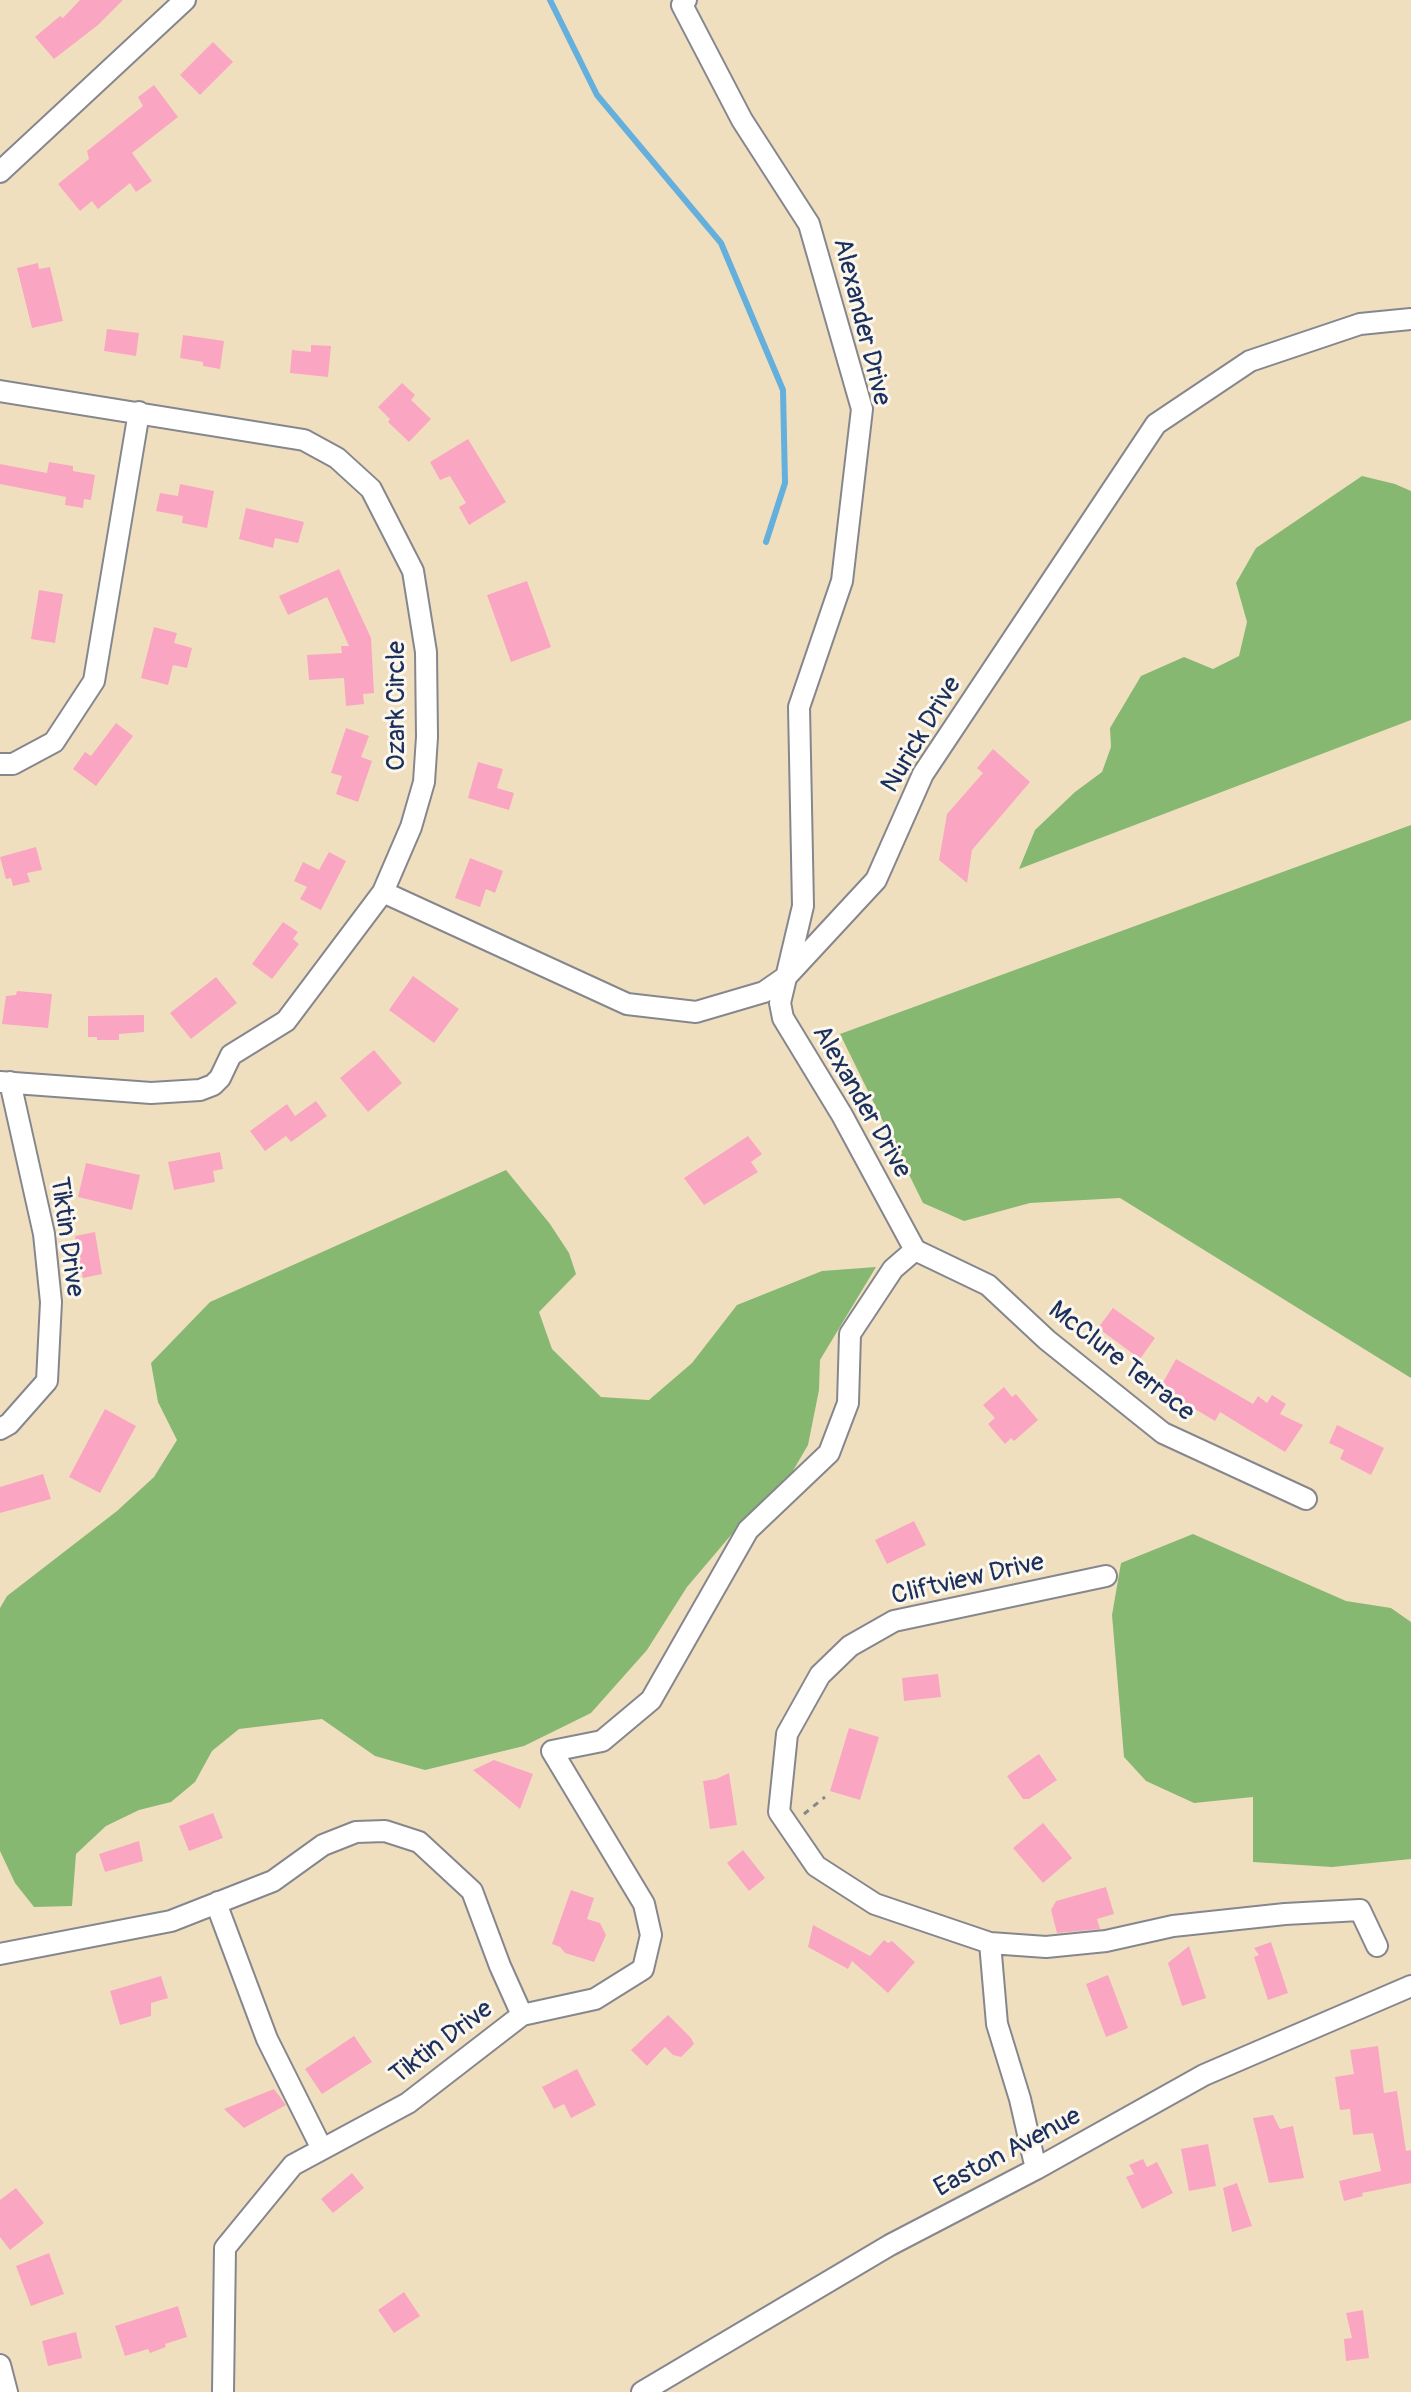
<!DOCTYPE html>
<style>
body{margin:0}
canvas{display:block;background:#f0dfbe}
</style>
<canvas width="1411" height="2392"></canvas>
<script>
const g = document.querySelector('canvas').getContext('2d');
g.lineJoin = 'round';
function fill(path, color) {
  g.fillStyle = color;
  g.fill(path, 'evenodd');
}
function poly(rows) {
  const path = new Path2D();
  for (const r of rows) {
    path.moveTo(r[0], r[1]);
    for (let i = 2; i < r.length; i += 2) path.lineTo(r[i], r[i + 1]);
  }
  return path;
}
function trace(path, color, width, dash) {
  g.strokeStyle = color;
  g.lineWidth = width;
  g.lineCap = dash ? 'butt' : 'round';
  g.setLineDash(dash || []);
  g.stroke(path);
}
function drawText(font, color, halo, rows, align = 'center') {
  g.font = font + ' Pangolin,sans-serif';
  g.lineWidth = 6;
  g.setLineDash([]);
  g.textBaseline = 'middle';
  g.strokeStyle = halo;
  g.fillStyle = color;
  for (const [text, x, y, turn = 0] of rows) {
    g.save();
    g.translate(x, y);
    g.rotate((+turn || 0) * Math.PI / 180);
    g.textAlign = isNaN(turn) ? turn : align;
    if (halo) g.strokeText(text, 0, 0);
    g.fillText(text, 0, 0);
    g.restore();
  }
}
const forest = poly([
 [1362,476,1395,484,1411,491,1411,720,1019,869,1035,830,1075,792,1102,772,1111,747,1110,728,1141,676,1184,657,1213,669,1239,656,1247,622,1236,583,1256,548],
 [1411,825,1411,1378,1120,1198,1030,1203,964,1221,923,1203,840,1034],
 [506,1170,550,1224,569,1253,576,1274,539,1312,552,1349,601,1397,649,1400,692,1363,737,1305,822,1271,876,1267,820,1360,819,1390,808,1445,783,1488,737,1528,687,1587,647,1650,591,1713,524,1746,425,1770,375,1756,322,1719,239,1729,212,1751,195,1782,171,1802,139,1810,106,1826,76,1854,72,1906,34,1907,15,1883,0,1851,0,1608,7,1596,117,1511,154,1477,177,1440,158,1402,151,1363,210,1302],
 [1193,1534,1346,1601,1391,1608,1411,1622,1411,1859,1332,1867,1253,1862,1253,1797,1194,1803,1146,1781,1124,1757,1112,1615,1121,1563]
]);
const stream = poly([
 [550,0,597,95,721,243,783,390,785,483,766,542]
]);
const building = poly([
 [80,0,123,0,98,25,54,59,35,37,60,16,63,18],
 [213,42,233,62,200,95,180,75],
 [154,85,178,117,132,153,152,181,136,192,130,183,98,209,92,201,80,211,58,184,89,159,87,151,143,106,138,97],
 [38,263,39,269,50,267,63,321,32,328,17,268],
 [107,329,139,333,136,356,104,351],
 [183,335,224,341,220,369,203,366,203,362,180,358],
 [311,345,331,346,328,377,290,373,292,350,311,352],
 [402,383,415,395,411,400,431,419,409,442,388,422,390,419,378,407],
 [468,439,506,502,469,525,459,507,466,503,450,476,440,480,430,462],
 [49,462,73,466,73,471,95,475,91,500,84,499,83,508,65,505,66,497,0,484,0,464,47,473],
 [180,484,214,491,207,528,182,523,183,516,156,511,160,493,178,496],
 [246,508,304,522,298,543,275,538,273,548,239,539],
 [339,569,371,638,374,693,363,694,364,704,346,706,344,678,309,680,307,655,342,653,341,646,349,646,327,597,288,615,279,596],
 [527,581,551,647,511,662,487,595],
 [39,590,63,594,55,643,31,639],
 [154,627,177,633,174,643,192,648,187,668,173,665,168,685,141,678],
 [116,723,133,736,96,786,73,769,85,752,91,756],
 [346,728,369,736,361,757,372,761,358,802,336,794,342,776,331,773],
 [993,749,1030,782,972,850,967,883,939,860,947,814,983,773,977,768],
 [478,762,503,769,497,788,514,793,509,810,468,798],
 [36,847,42,870,27,873,30,882,13,886,11,878,6,879,0,857],
 [329,852,346,861,321,910,300,899,307,887,294,881,303,862,319,870],
 [470,858,503,871,495,893,486,889,480,907,455,898],
 [283,922,298,932,293,939,299,944,272,979,252,964],
 [413,976,459,1009,434,1043,389,1010],
 [216,977,237,1003,191,1039,170,1013],
 [17,991,52,994,48,1028,2,1024,6,996,16,995],
 [144,1015,144,1032,119,1034,119,1040,97,1040,97,1037,88,1037,88,1016],
 [374,1050,402,1083,368,1112,340,1078],
 [316,1101,327,1116,291,1142,286,1136,265,1151,250,1131,287,1104,295,1116],
 [748,1136,762,1154,751,1162,758,1172,704,1205,684,1178],
 [220,1152,223,1169,213,1171,215,1182,174,1190,168,1162],
 [86,1163,140,1175,132,1210,78,1197],
 [95,1232,102,1274,83,1278,75,1236],
 [1113,1308,1155,1338,1140,1359,1098,1328],
 [1176,1359,1253,1404,1258,1396,1267,1403,1272,1395,1286,1404,1280,1414,1303,1425,1285,1452,1220,1412,1215,1421,1160,1388],
 [1004,1387,1012,1397,1016,1394,1038,1420,1014,1441,1011,1438,1005,1444,988,1424,995,1418,983,1405],
 [105,1409,136,1426,100,1493,69,1477],
 [1337,1425,1384,1448,1371,1475,1340,1459,1344,1450,1329,1443],
 [43,1474,51,1499,0,1513,0,1487],
 [914,1521,926,1545,887,1564,875,1540],
 [938,1674,941,1697,904,1701,902,1678],
 [849,1728,879,1737,860,1800,830,1791],
 [1039,1754,1057,1780,1029,1799,1023,1799,1007,1776],
 [494,1760,533,1774,520,1809,473,1770],
 [729,1773,737,1825,710,1829,703,1781,716,1779],
 [213,1813,223,1838,189,1851,179,1826],
 [1043,1823,1072,1858,1043,1883,1013,1848],
 [139,1841,143,1861,105,1872,99,1854],
 [743,1850,765,1878,749,1891,727,1863],
 [1106,1887,1114,1914,1097,1919,1100,1929,1057,1933,1051,1910,1056,1901],
 [571,1890,594,1898,587,1919,600,1923,606,1935,594,1962,565,1953,560,1947,552,1944],
 [813,1925,870,1956,884,1940,888,1943,892,1941,915,1962,888,1993,852,1961,848,1969,808,1947],
 [1271,1942,1288,1993,1268,2000,1254,1957,1259,1955,1254,1948],
 [1189,1946,1206,1998,1182,2006,1168,1963],
 [1108,1975,1128,2028,1106,2037,1086,1984],
 [161,1976,168,1998,151,2003,151,2016,120,2025,110,1991],
 [668,2015,691,2038,694,2044,681,2057,673,2055,665,2047,647,2066,631,2050],
 [354,2036,372,2062,322,2094,305,2069],
 [1378,2046,1384,2093,1397,2091,1406,2151,1411,2150,1411,2183,1362,2193,1363,2196,1344,2201,1339,2181,1381,2171,1373,2133,1353,2135,1350,2109,1340,2110,1335,2077,1354,2074,1350,2050],
 [577,2069,596,2105,571,2118,564,2104,554,2109,542,2087],
 [274,2089,286,2105,244,2128,224,2109],
 [1273,2115,1280,2129,1293,2126,1304,2178,1269,2183,1253,2118],
 [1208,2144,1216,2186,1189,2191,1181,2149],
 [1143,2159,1147,2167,1157,2162,1173,2193,1142,2209,1126,2177,1134,2174,1129,2165],
 [352,2173,364,2188,333,2213,321,2199],
 [1237,2183,1252,2226,1232,2232,1223,2188],
 [16,2188,44,2223,10,2250,0,2237,0,2200],
 [49,2253,64,2294,31,2306,16,2266],
 [404,2292,420,2316,394,2333,378,2310],
 [178,2306,187,2337,165,2344,166,2347,150,2353,148,2349,125,2356,115,2326],
 [1363,2310,1369,2358,1346,2361,1344,2339,1352,2338,1346,2313],
 [76,2332,82,2358,48,2366,42,2341]
]);
const path = poly([
 [804,1814,825,1797]
]);
const minor = poly([
 [686,0,682,5,742,120,809,224,862,409,842,581,799,707,803,906,780,1003,783,1018,842,1115,915,1250],
 [0,172,185,0],
 [0,391,304,440,337,458,371,489,413,571,426,652,427,737,424,782,411,827,383,892,286,1021,231,1055,220,1078,213,1085,200,1090,151,1093,0,1082],
 [0,764,13,764,54,742,94,681,139,412],
 [383,892,627,1004,696,1012,764,992,787,976,876,880,923,774,1156,424,1250,361,1360,324,1411,319],
 [915,1250,988,1285,1047,1340,1163,1433,1306,1499],
 [0,1429,9,1424,47,1381,51,1302,44,1234,10,1082],
 [218,1902,219,1911,267,2039,322,2149],
 [990,1943,1046,1947,1106,1941,1173,1926,1285,1914,1360,1910,1377,1946],
 [0,1954,171,1921,273,1881,323,1845,356,1832,385,1831,419,1842,472,1891,500,1966,522,2015],
 [1036,2169,1020,2099,997,2024,990,1943,875,1904,816,1866,779,1812,787,1734,820,1675,850,1646,894,1621,1106,1576],
 [0,2365,7,2392],
 [223,2392,225,2248,293,2165,408,2103,522,2015,595,1999,643,1969,651,1935,644,1904,552,1751,602,1741,651,1700,748,1530,829,1453,848,1403,850,1334,893,1269,915,1250],
 [642,2392,890,2245,1036,2169,1204,2075,1411,1986]
]);
const streetNames = [
 ["Alexander Drive",861,322,76],
 ["Ozark Circle",397,706,-90],
 ["Nurick Drive",922,735,-59],
 ["Alexander Drive",861,1102,60],
 ["Tiktin Drive",66,1237,82],
 ["McClure Terrace",1121,1362,38],
 ["Cliftview Drive",968,1580,-13],
 ["Tiktin Drive",442,2043,-37],
 ["Easton Avenue",1008,2153,-28]
];
fill(forest, '#87b872');
trace(stream, '#65afdd', 6);
fill(building, '#faa6c3');
trace(minor, '#86878e', 24);
trace(path, '#86878e', 3, [6, 6]);
trace(minor, '#fff', 20);
drawText('26px', '#1b2f5e', '#fbf7ec', streetNames);
</script>
